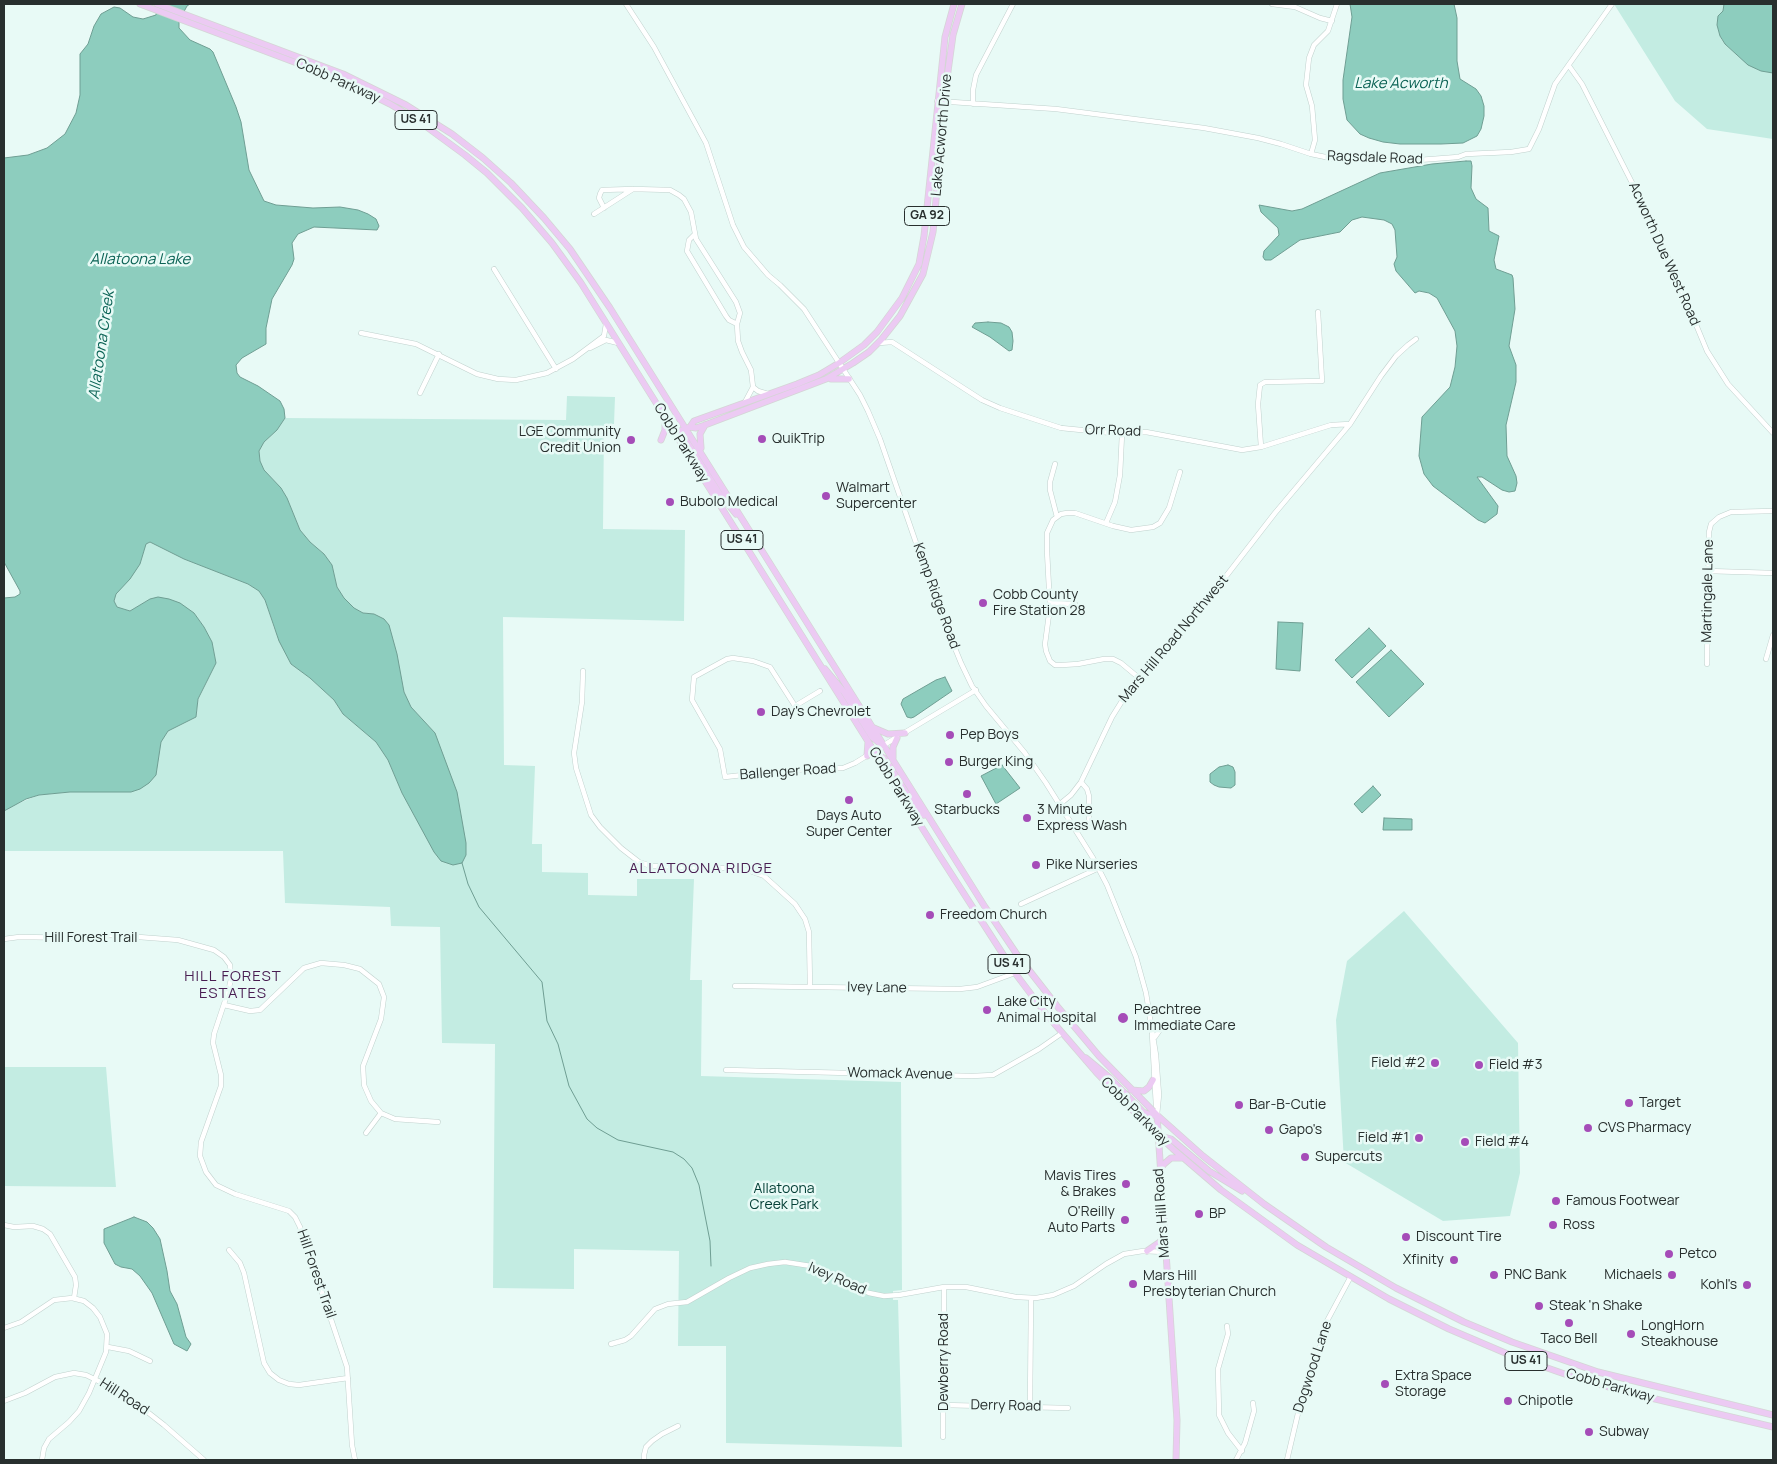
<!DOCTYPE html>
<style>
body{margin:0}
#map{position:relative;width:1777px;height:1464px;overflow:hidden;background:#e8faf6;font-family:Manrope,sans-serif}
canvas{display:block}
.frame{position:absolute;inset:0;border:5px solid #282f2e;pointer-events:none}
</style>
<div id="map">
<canvas width="1777" height="1464"></canvas>
<div class="frame"></div>
</div>
<script>
const g = document.querySelector('canvas').getContext('2d');
g.lineJoin = 'round';
function fill(path, color) {
  g.fillStyle = color;
  g.fill(path, 'evenodd');
}
function poly(rows) {
  const path = new Path2D();
  for (const r of rows) {
    path.moveTo(r[0], r[1]);
    for (let i = 2; i < r.length; i += 2) path.lineTo(r[i], r[i + 1]);
  }
  return path;
}
function trace(path, color, width, dash) {
  g.strokeStyle = color;
  g.lineWidth = width;
  g.lineCap = dash ? 'butt' : 'round';
  g.setLineDash(dash || []);
  g.stroke(path);
}
function drawText(font, color, halo, rows, align = 'center') {
  g.font = font + ' Manrope,sans-serif';
  g.lineWidth = 5;
  g.setLineDash([]);
  g.textBaseline = 'middle';
  g.strokeStyle = halo;
  g.fillStyle = color;
  for (const [text, x, y, turn = 0] of rows) {
    g.save();
    g.translate(x, y);
    g.rotate((+turn || 0) * Math.PI / 180);
    g.textAlign = isNaN(turn) ? turn : align;
    if (halo) g.strokeText(text, 0, 0);
    g.fillText(text, 0, 0);
    g.restore();
  }
}
const green = poly([
 [1614,4,1724,4,1723,11,1717,25,1721,39,1725,44,1739,57,1761,71,1773,73,1773,139,1707,129,1675,101],
 [567,396,615,397,614,424,604,424,603,529,685,530,684,621,503,617,504,765,535,766,532,844,542,844,542,872,588,873,588,895,637,896,637,879,694,879,690,980,702,980,701,1076,901,1082,902,1290,893,1291,893,1300,898,1300,902,1447,726,1443,726,1346,678,1346,679,1251,574,1249,574,1289,493,1288,495,1044,442,1043,440,927,391,926,390,907,285,903,283,851,4,851,4,811,9,807,39,795,70,792,131,792,156,765,161,741,168,731,196,717,198,700,216,663,212,642,204,627,194,613,150,599,130,611,117,607,114,601,116,594,140,564,146,544,150,542,184,559,248,584,259,591,265,600,274,628,291,664,310,678,334,700,343,714,376,742,388,760,402,793,417,819,435,733,411,707,404,692,400,675,375,614,363,613,354,608,344,598,337,587,332,565,324,554,310,542,300,530,287,498,281,488,264,470,260,461,259,451,264,442,277,430,285,418,566,420],
 [1404,911,1518,1043,1520,1173,1510,1216,1443,1221,1344,1162,1336,1020,1347,961],
 [4,1067,106,1067,116,1187,4,1186]
]);
const water = poly([
 [158,4,190,4,187,6,179,21,179,28,190,40,210,49,213,52,236,107,241,122,249,170,264,201,276,205,313,208,340,207,358,210,368,214,376,219,379,226,377,230,314,227,298,234,292,243,294,259,292,265,272,299,266,328,266,344,242,358,236,365,237,373,240,377,258,386,280,401,284,409,285,418,277,430,264,442,259,451,260,461,264,470,281,488,287,498,300,530,310,542,324,554,332,565,337,587,344,598,354,608,363,613,374,614,384,619,389,625,397,654,404,692,411,707,435,733,457,792,466,843,466,855,462,863,453,865,441,861,434,852,402,793,388,760,376,742,343,714,334,700,310,678,291,664,279,641,265,600,259,591,248,584,184,559,150,542,146,544,140,564,130,579,116,594,114,601,117,607,130,611,150,599,158,597,169,599,180,603,194,613,204,627,212,642,216,663,198,699,196,717,168,731,161,742,156,775,149,783,140,789,131,792,70,792,39,795,26,799,4,811,4,598,15,597,20,594,20,591,4,562,4,158,28,155,47,148,65,134,76,113,80,95,80,54,88,44,94,26,101,14,114,7,120,8,133,17,143,19,156,15,158,4],
 [1350,4,1454,4,1457,18,1457,61,1460,79,1476,89,1481,96,1484,106,1484,116,1481,129,1477,136,1463,143,1441,144,1400,144,1383,142,1369,138,1360,134,1347,120,1343,99,1343,80,1352,17,1350,4],
 [1724,4,1773,4,1773,73,1761,71,1748,65,1725,44,1720,36,1717,25,1718,16,1723,11,1724,4],
 [1466,161,1471,161,1472,166,1471,188,1476,199,1488,208,1489,231,1499,236,1494,260,1496,269,1512,275,1513,278,1515,309,1509,346,1516,365,1516,382,1506,425,1507,456,1516,476,1517,483,1515,491,1509,492,1502,490,1482,477,1477,477,1498,506,1497,514,1485,523,1478,520,1433,486,1424,474,1419,456,1422,417,1450,387,1455,367,1457,346,1455,331,1437,298,1429,293,1419,291,1415,293,1396,271,1394,264,1397,257,1395,230,1392,224,1384,220,1362,217,1352,220,1340,232,1300,240,1271,260,1265,260,1263,257,1264,251,1279,235,1278,228,1261,212,1259,205,1292,211,1302,209,1380,173,1432,164,1466,161],
 [988,322,1001,323,1009,327,1012,332,1013,341,1012,350,1009,351,990,337,972,327,975,323,988,322],
 [1278,622,1303,623,1300,671,1276,669,1278,622],
 [1369,628,1386,646,1352,678,1335,660,1369,628],
 [1391,650,1424,684,1389,717,1356,682,1391,650],
 [945,677,952,691,914,717,911,718,907,717,901,704,903,699,936,680,945,677],
 [1002,765,1020,788,996,804,981,776,1002,765],
 [1228,765,1233,767,1235,772,1235,785,1231,788,1219,787,1214,785,1210,782,1210,774,1219,767,1228,765],
 [1373,786,1381,795,1362,813,1354,804,1373,786],
 [1384,818,1412,819,1412,830,1383,830,1384,818],
 [134,1217,147,1222,153,1228,160,1239,167,1271,170,1291,177,1304,186,1337,191,1344,187,1351,174,1344,152,1293,140,1276,132,1269,121,1267,115,1264,104,1243,104,1229,134,1217]
]);
const stream = poly([
 [462,863,468,884,479,907,542,982,547,1021,558,1044,569,1086,587,1119,597,1128,618,1140,673,1152,684,1159,692,1168,699,1185,710,1241,711,1266]
]);
const minor = poly([
 [626,4,654,47,706,143,733,225,744,247,768,275,780,285,804,309,860,395,868,411,880,439,939,609,961,663,972,686,986,706,1025,753,1046,783,1093,858,1107,885,1136,957,1146,993,1156,1055,1159,1095,1157,1115],
 [1272,4,1295,7,1320,18,1332,21],
 [1569,66,1582,84,1660,238,1707,351,1728,384,1773,433],
 [937,101,1056,109,1204,128,1258,138,1281,144,1311,154,1335,159,1419,160,1458,157,1466,154,1511,152,1529,149,1539,129,1555,84,1612,4],
 [973,104,973,90,976,75,1013,4],
 [1311,154,1315,140,1312,106,1306,85,1309,58,1314,45,1328,31,1337,4],
 [604,208,599,198,600,194,602,190,633,189],
 [594,214,633,189,670,190,679,195,684,199,691,212,696,239,736,302,740,313,737,324,738,341,742,352,751,370,753,387,745,402],
 [694,235,689,240,687,251,726,316,729,320,737,324],
 [494,269,556,369],
 [361,333,416,344,477,374,498,379,516,380,547,373,573,359,604,336,606,324],
 [879,343,892,342,982,400,1000,408,1061,428,1122,434,1146,432,1242,450,1261,447,1331,425,1350,424],
 [590,348,606,340,618,343],
 [753,387,758,391,768,394],
 [420,393,439,354],
 [1261,447,1258,404,1260,385,1265,382,1322,381,1318,312],
 [1055,464,1050,482,1050,490,1057,517],
 [1106,523,1115,502,1120,475,1122,434],
 [1708,571,1773,573],
 [1050,603,1075,604],
 [1766,659,1773,635],
 [1707,664,1709,532,1711,524,1719,517,1731,512,1773,511],
 [583,671,582,702,574,753,576,768,591,815,600,827,621,848,639,862,651,866,727,868,750,871,764,876,795,904,805,919,809,932,810,987],
 [1139,678,1121,663,1113,659,1104,659,1078,664,1062,665,1055,665,1050,661,1046,651,1045,644,1050,607,1047,551,1047,533,1053,520,1061,514,1067,513,1075,513,1113,526,1131,530,1153,527,1160,523,1169,508,1180,472],
 [820,691,795,706,770,667,753,661,733,658,727,659,694,677,692,700,720,749,725,777,788,770,843,768,855,763,897,737],
 [904,733,976,690],
 [1081,782,1087,789,1089,796,1089,823],
 [1060,804,1071,795,1081,782,1112,717,1127,693,1177,632,1206,602,1275,513,1350,424,1381,376,1396,356,1408,345,1416,339],
 [1021,904,1099,868],
 [4,939,19,937,83,938,112,935,178,940,214,950,224,957,230,965,231,979,228,992,214,1034,213,1043,221,1075,221,1086,201,1142,200,1156,206,1172,216,1185,235,1194,289,1211,295,1217,300,1227,347,1367,352,1445,355,1460],
 [735,986,960,989,977,987,1015,973],
 [224,1005,250,1011,260,1010,304,968,321,963,344,965,360,969,379,984,384,997,381,1019,363,1066,364,1085,371,1101,381,1113,395,1119,438,1122],
 [1152,1034,1156,1106],
 [1155,1037,1162,1027],
 [726,1070,972,1076,993,1075,1039,1049,1062,1033],
 [366,1133,381,1113],
 [4,1225,14,1227,33,1226,43,1229,50,1234,75,1277,76,1285,74,1298],
 [229,1250,240,1263,244,1273,264,1363,270,1373,279,1380,289,1384,299,1385,348,1378],
 [1227,1326,1228,1334,1218,1369,1219,1415,1228,1433,1242,1451],
 [4,1328,21,1322,54,1300,72,1298,84,1301,93,1308,100,1317,107,1334,106,1352,89,1393,79,1411,69,1422,49,1439,44,1448,42,1460],
 [611,1344,625,1340,631,1336,655,1309,668,1304,687,1302,729,1278,750,1268,768,1264,785,1262,811,1266,834,1275,858,1289,869,1293,884,1296,899,1295,944,1287,966,1287,1016,1297,1036,1298,1053,1295,1074,1286,1106,1264,1124,1254,1143,1251,1165,1252],
 [108,1347,129,1351,150,1361],
 [4,1401,25,1393,55,1377,74,1373,86,1375,119,1391,141,1407,164,1425,204,1460],
 [943,1405,1068,1408],
 [1030,1407,1031,1298],
 [943,1437,944,1287],
 [644,1460,644,1455,646,1447,652,1441,662,1434,678,1426],
 [1236,1460,1245,1443,1254,1411,1253,1403],
 [1287,1460,1300,1405,1319,1349,1327,1321,1350,1278]
]);
const major = poly([
 [140,4,342,80,390,104,420,122,465,155,487,173,522,208,552,243,581,283,941,858,1015,973,1046,1014,1096,1072,1142,1120,1173,1149,1221,1190,1297,1245,1389,1299,1449,1329,1510,1355,1579,1379,1647,1397,1773,1427],
 [157,4,343,74,406,105,452,134,483,158,511,183,544,218,570,249,610,308,985,907,1018,956,1057,1006,1099,1056,1157,1115,1203,1156,1264,1204,1326,1247,1396,1288,1464,1322,1512,1342,1598,1372,1773,1415],
 [831,379,849,379],
 [690,427,694,421,797,384,819,375,839,363,864,345,877,332,902,298,919,264,924,236,945,37,954,4],
 [680,431,719,493,736,514],
 [675,433,690,427,696,428,705,425,826,379,853,363,869,352,881,340,900,316,923,274,933,232,948,71,953,35,962,4],
 [661,440,665,430,665,419],
 [701,448,700,434,705,425],
 [825,669,844,692,872,737,882,745],
 [874,728,888,734,905,733],
 [875,752,885,759,907,794,924,815],
 [867,756,868,742],
 [893,758,893,747,897,738],
 [1086,1058,1109,1077,1143,1112,1150,1115,1157,1115],
 [1131,1090,1144,1091,1149,1087,1153,1080],
 [1157,1115,1177,1420,1176,1460],
 [1157,1135,1171,1139,1209,1171,1242,1191],
 [1160,1169,1164,1164,1171,1158,1183,1158],
 [1147,1251,1160,1242,1164,1235]
]);
const markers = [
 [762,439,5,"#a54cb8"],
 [631,440,5,"#a54cb8"],
 [826,496,5,"#a54cb8"],
 [670,502,5,"#a54cb8"],
 [983,603,5,"#a54cb8"],
 [761,712,5,"#a54cb8"],
 [950,735,5,"#a54cb8"],
 [949,762,5,"#a54cb8"],
 [967,794,5,"#a54cb8"],
 [849,800,5,"#a54cb8"],
 [1027,818,5,"#a54cb8"],
 [1036,865,5,"#a54cb8"],
 [930,915,5,"#a54cb8"],
 [987,1010,5,"#a54cb8"],
 [1123,1018,6,"#a54cb8"],
 [1435,1063,5,"#a54cb8"],
 [1479,1065,5,"#a54cb8"],
 [1629,1103,5,"#a54cb8"],
 [1239,1105,5,"#a54cb8"],
 [1588,1128,5,"#a54cb8"],
 [1269,1130,5,"#a54cb8"],
 [1419,1138,5,"#a54cb8"],
 [1465,1142,5,"#a54cb8"],
 [1305,1157,5,"#a54cb8"],
 [1126,1184,5,"#a54cb8"],
 [1556,1201,5,"#a54cb8"],
 [1199,1214,5,"#a54cb8"],
 [1125,1220,5,"#a54cb8"],
 [1553,1225,5,"#a54cb8"],
 [1406,1237,5,"#a54cb8"],
 [1669,1254,5,"#a54cb8"],
 [1454,1260,5,"#a54cb8"],
 [1494,1275,5,"#a54cb8"],
 [1672,1275,5,"#a54cb8"],
 [1133,1284,5,"#a54cb8"],
 [1747,1285,5,"#a54cb8"],
 [1539,1306,5,"#a54cb8"],
 [1569,1323,5,"#a54cb8"],
 [1631,1334,5,"#a54cb8"],
 [1385,1384,5,"#a54cb8"],
 [1508,1401,5,"#a54cb8"],
 [1589,1432,5,"#a54cb8"]
];
const shields = [
 [416,120,42],
 [927,216,45],
 [742,540,42],
 [1009,964,42],
 [1526,1361,42]
];
const shieldNames = [
 ["US 41",416,120],
 ["GA 92",927,216],
 ["US 41",742,540],
 ["US 41",1009,964],
 ["US 41",1526,1361]
];
const streetNames = [
 ["Cobb Parkway",338,81,24],
 ["Lake Acworth Drive",942,135,-85],
 ["Ragsdale Road",1375,158,2],
 ["Acworth Due West Road",1664,254,66],
 ["Orr Road",1113,431,2],
 ["Cobb Parkway",681,443,58],
 ["Martingale Lane",1708,591,-89],
 ["Kemp Ridge Road",936,596,70],
 ["Mars Hill Road Northwest",1174,639,-50],
 ["Ballenger Road",788,772,-4],
 ["Cobb Parkway",896,787,58],
 ["Hill Forest Trail",91,938],
 ["Ivey Lane",877,988,1],
 ["Womack Avenue",900,1074,1],
 ["Cobb Parkway",1135,1112,45],
 ["Mars Hill Road",1162,1213,-94],
 ["Hill Forest Trail",316,1274,71],
 ["Ivey Road",837,1279,23],
 ["Dewberry Road",944,1362,-90],
 ["Dogwood Lane",1313,1367,-72],
 ["Cobb Parkway",1610,1386,16],
 ["Hill Road",124,1397,33],
 ["Derry Road",1006,1406,1]
];
const poiNames = [
 ["LGE Community",621,432,"right"],
 ["Credit Union",621,448,"right"],
 ["QuikTrip",772,439],
 ["Walmart",836,488],
 ["Supercenter",836,504],
 ["Bubolo Medical",680,502],
 ["Cobb County",993,595],
 ["Fire Station 28",993,611],
 ["Day's Chevrolet",771,712],
 ["Pep Boys",960,735],
 ["Burger King",959,762],
 ["Starbucks",967,810,"center"],
 ["3 Minute",1037,810],
 ["Express Wash",1037,826],
 ["Days Auto",849,816,"center"],
 ["Super Center",849,832,"center"],
 ["Pike Nurseries",1046,865],
 ["Freedom Church",940,915],
 ["Lake City",997,1002],
 ["Animal Hospital",997,1018],
 ["Peachtree",1134,1010],
 ["Immediate Care",1134,1026],
 ["Field #2",1425,1063,"right"],
 ["Field #3",1489,1065],
 ["Target",1639,1103],
 ["Bar-B-Cutie",1249,1105],
 ["CVS Pharmacy",1598,1128],
 ["Gapo's",1279,1130],
 ["Field #1",1409,1138,"right"],
 ["Field #4",1475,1142],
 ["Supercuts",1315,1157],
 ["Mavis Tires",1116,1176,"right"],
 ["& Brakes",1116,1192,"right"],
 ["Famous Footwear",1566,1201],
 ["O'Reilly",1115,1212,"right"],
 ["Auto Parts",1115,1228,"right"],
 ["BP",1209,1214],
 ["Ross",1563,1225],
 ["Discount Tire",1416,1237],
 ["Petco",1679,1254],
 ["Xfinity",1444,1260,"right"],
 ["PNC Bank",1504,1275],
 ["Michaels",1662,1275,"right"],
 ["Mars Hill",1143,1276],
 ["Presbyterian Church",1143,1292],
 ["Kohl's",1737,1285,"right"],
 ["Steak 'n Shake",1549,1306],
 ["LongHorn",1641,1326],
 ["Steakhouse",1641,1342],
 ["Taco Bell",1569,1339,"center"],
 ["Extra Space",1395,1376],
 ["Storage",1395,1392],
 ["Chipotle",1518,1401],
 ["Subway",1599,1432]
];
const parkNames = [
 ["Allatoona",784,1189],
 ["Creek Park",784,1205]
];
const waterNames = [
 ["Lake Acworth",1401,84],
 ["Allatoona Lake",140,260],
 ["Allatoona Creek",102,345,-82]
];
const neighbourhoodNames = [
 ["ALLATOONA RIDGE",701,869],
 ["HILL FOREST",233,977],
 ["ESTATES",233,994]
];
fill(green, '#c3ece2');
fill(water, '#8dcdbe');
trace(water, '#6f9e93', 1);
trace(stream, '#6f9e93', 1);
trace(minor, '#c0d1cd', 5.5);
trace(major, '#d4d5d5', 7);
trace(minor, '#fff', 4.5);
trace(major, '#eccaf3', 5.5);
for (const [x, y, r, color] of markers) {
  const dot = new Path2D();
  dot.arc(x, y, r, 0, 2 * Math.PI);
  g.fillStyle = color;
  g.fill(dot);
  trace(dot, '#e8faf6', 2);
}
for (const [x, y, w] of shields) {
  const box = new Path2D();
  box.roundRect(x - w / 2, y - 9.5, w, 19, 4);
  g.fillStyle = '#e8faf6';
  g.fill(box);
  trace(box, '#282f2e', 1);
}
drawText('bold 12px', '#282f2e', null, shieldNames);
drawText('14px', '#282f2e', '#e8faf6', streetNames);
drawText('14px', '#282f2e', '#e8faf6', poiNames, 'left');
drawText('14px', '#054137', '#e8faf6', parkNames);
drawText('italic 15px', '#0b6355', '#e8faf6', waterNames);
g.letterSpacing = '1px';
drawText('15px', '#491e52', '#e8faf6', neighbourhoodNames);
g.letterSpacing = '0px';
</script>
